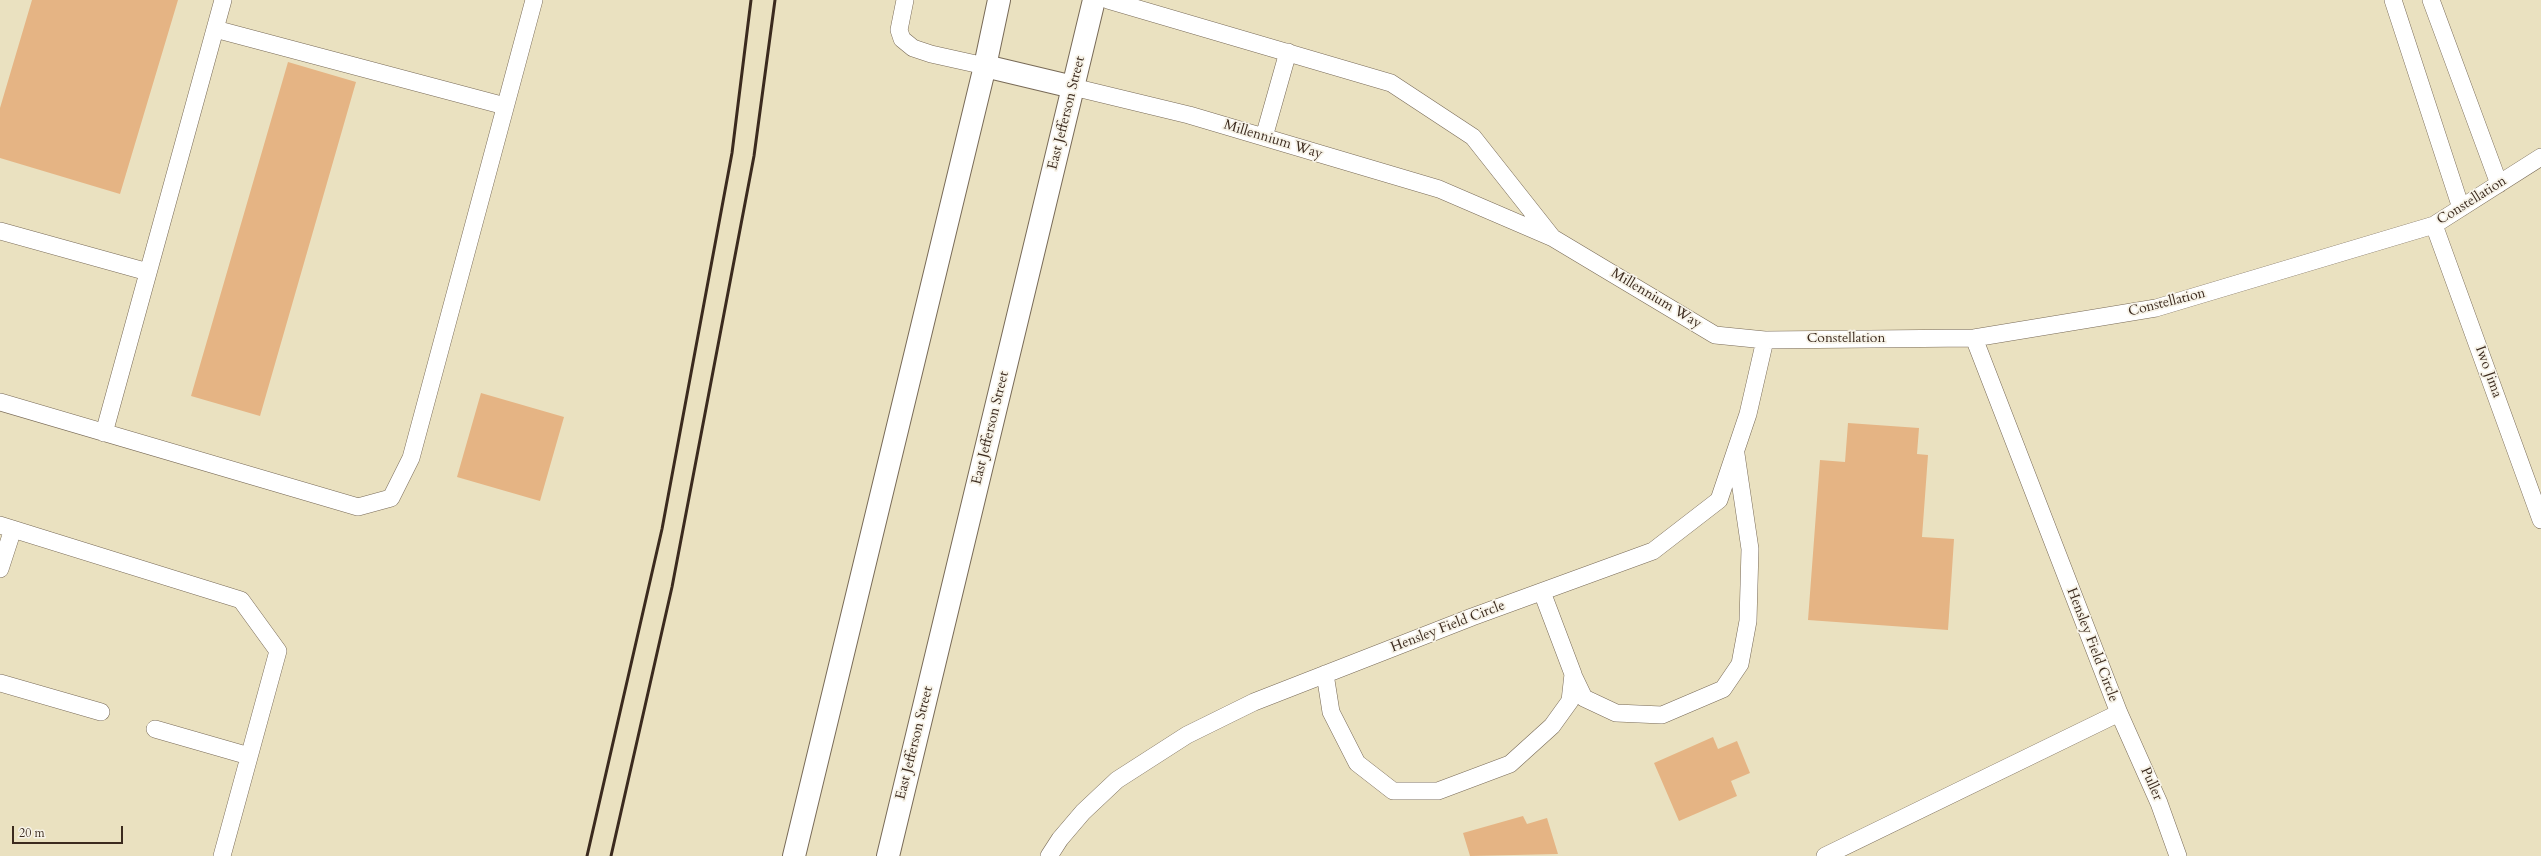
<!DOCTYPE html>
<style>
body{margin:0}
#map{position:relative;width:2541px;height:856px;overflow:hidden;background:#eae1c0;font-family:Cardo,serif}
canvas{display:block}
.scale{position:absolute;left:12px;top:826px;width:111px;height:18px;box-sizing:border-box;border:2px solid #3b2a1e;border-top:0;padding-left:5px;font-size:12px;line-height:14px;white-space:nowrap;color:#3b2a1e;-webkit-text-stroke:3px #f7f3e8;paint-order:stroke}
</style>
<div id="map">
<canvas width="2541" height="856"></canvas>
<div class="scale">20 m</div>
</div>
<script>
const g = document.querySelector('canvas').getContext('2d');
g.lineJoin = 'round';
function fill(path, color) {
  g.fillStyle = color;
  g.fill(path, 'evenodd');
}
function poly(rows) {
  const path = new Path2D();
  for (const r of rows) {
    path.moveTo(r[0], r[1]);
    for (let i = 2; i < r.length; i += 2) path.lineTo(r[i], r[i + 1]);
  }
  return path;
}
function trace(path, color, width, dash) {
  g.strokeStyle = color;
  g.lineWidth = width;
  g.lineCap = dash ? 'butt' : 'round';
  g.setLineDash(dash || []);
  g.stroke(path);
}
function drawText(font, color, halo, rows, align = 'center') {
  g.font = font + ' Cardo,serif';
  g.lineWidth = 3.5;
  g.setLineDash([]);
  g.textBaseline = 'middle';
  g.strokeStyle = halo;
  g.fillStyle = color;
  for (const [text, x, y, turn = 0] of rows) {
    g.save();
    g.translate(x, y);
    g.rotate((+turn || 0) * Math.PI / 180);
    g.textAlign = isNaN(turn) ? turn : align;
    if (halo) g.strokeText(text, 0, 0);
    g.fillText(text, 0, 0);
    g.restore();
  }
}
const building = poly([
 [32,0,178,0,120,194,0,158,0,108],
 [288,62,356,82,260,416,191,396],
 [481,393,564,417,540,501,457,477],
 [1848,423,1919,428,1917,454,1928,455,1922,537,1954,539,1948,630,1808,620,1820,460,1845,462],
 [1713,737,1718,749,1737,741,1750,773,1731,781,1737,796,1679,821,1654,763],
 [1523,816,1527,824,1547,818,1558,854,1470,856,1463,833]
]);
const lane = poly([
 [905,0,899,30,902,39,913,48,931,54,985,66],
 [1108,0,1391,83,1473,137,1552,237],
 [2393,0,2461,208],
 [2431,0,2499,184],
 [215,29,505,106],
 [1073,87,1189,115,1439,189,1553,238,1715,335,1765,340,1974,338,2156,308,2434,225,2541,157],
 [1264,137,1288,52],
 [2434,225,2541,520],
 [0,231,148,272],
 [1974,338,2119,713,2159,803,2178,856],
 [0,402,358,507,391,498,411,458,534,0],
 [104,433,223,0],
 [0,525,241,600,278,651,222,856],
 [0,569,13,529],
 [1325,674,1331,712,1357,763,1393,791,1438,791,1510,764,1552,726,1570,701,1573,674,1542,592],
 [1573,675,1584,698,1616,713,1662,715,1723,689,1740,664,1748,621,1750,549,1736,454],
 [0,683,101,712],
 [155,729,249,756],
 [1049,856,1060,839,1083,812,1117,780,1187,735,1254,702,1472,617,1653,551,1719,500,1748,414,1765,340],
 [1825,856,2119,713]
]);
const street = poly([
 [985,66,1073,87]
]);
const secondary = poly([
 [794,856,985,66,999,0],
 [888,856,1094,0]
]);
const rail = poly([
 [587,856,662,529,732,153,751,0],
 [611,856,672,587,754,156,775,0]
]);
const streetNames = [
 ["East Jefferson Street",1067,113,-76],
 ["Millennium Way",1273,140,17],
 ["Constellation",2472,201,-32],
 ["Millennium Way",1656,299,31],
 ["Constellation",2167,303,-14],
 ["Constellation",1846,339],
 ["Iwo Jima",2488,372,70],
 ["East Jefferson Street",991,428,-76],
 ["Hensley Field Circle",1448,627,-21],
 ["Hensley Field Circle",2092,645,69],
 ["East Jefferson Street",915,743,-76],
 ["Puller",2151,784,66]
];
fill(building, '#e5b484');
trace(lane, '#786a57', 18);
trace(street, '#786a57', 24);
trace(secondary, '#786a57', 24);
trace(lane, '#fff', 17);
trace(street, '#fff', 22);
trace(secondary, '#fff', 22);
trace(rail, '#3b2a1e', 3);
drawText('14px', '#3b2a1e', '#f7f3e8', streetNames);
</script>
